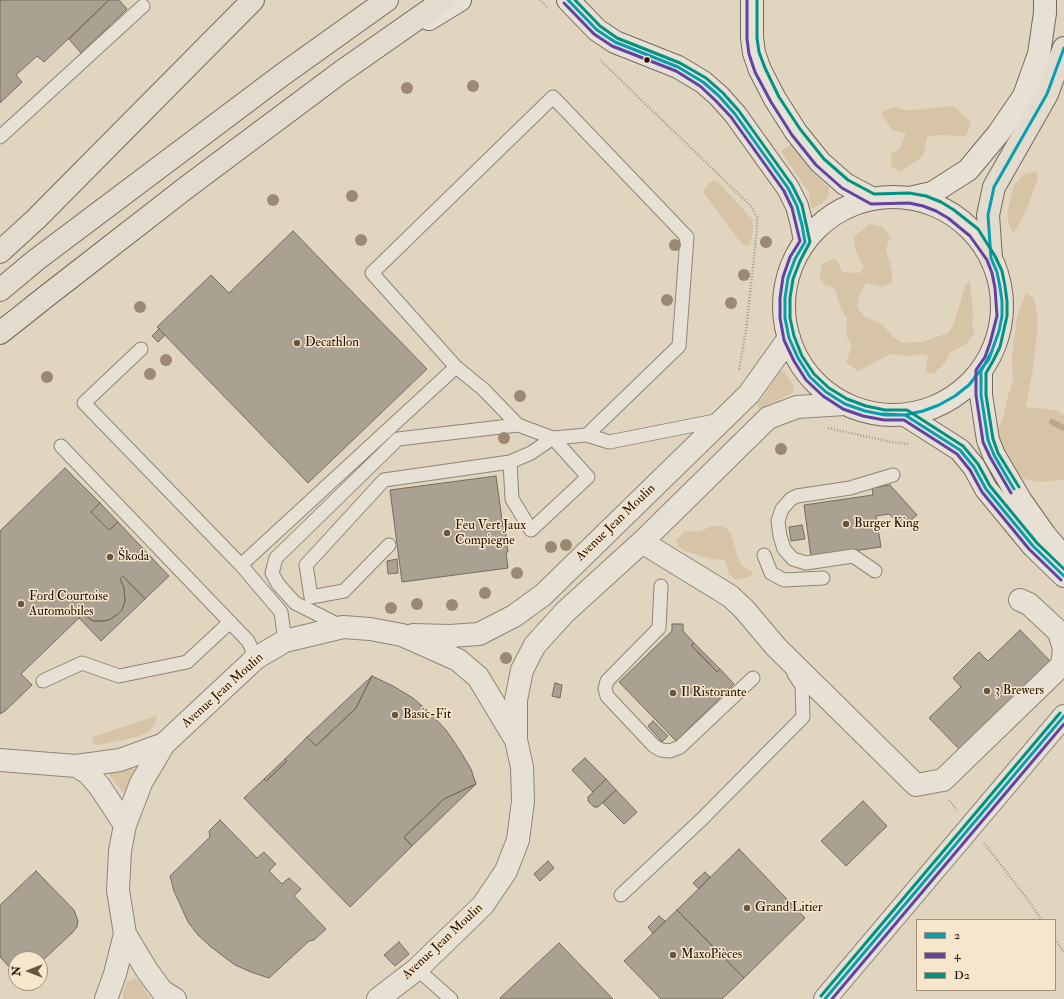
<!DOCTYPE html>
<meta charset="utf-8">
<style>
body{margin:0}
#map{position:relative;width:1064px;height:999px;overflow:hidden;background:#e1d5bf;font-family:"IM FELL Double Pica",serif}
canvas{display:block}
.legend{position:absolute;left:916px;top:919px;width:140px;height:72px;box-sizing:border-box;background:#f5e6cc;border:1px solid #a3907b;margin:0;padding:5px 7px;list-style:none;font-size:12px;color:#280f02}
.legend li{display:flex;align-items:center;gap:8px;height:20px}
.legend b{width:20px;border:1px solid #a3907b}
.north{position:absolute;left:8px;top:951px;width:40px;height:40px;box-sizing:border-box;background:#f5e6cc;border:1px solid #a3907b;border-radius:50%;rotate:270deg;font-size:11px;font-weight:700;line-height:16px;text-align:center;color:#280f02}
.north::after{content:'';display:block;margin:auto;width:14px;height:18px;background:#695444;clip-path:polygon(50% 0,100% 100%,50% 72%,0 100%)}
</style>
<div id="map">
<canvas width="1064" height="999"></canvas>
<ul class="legend">
<li><b style="height:5px;background:#079eb0"></b>2</li>
<li><b style="height:5px;background:#6243a4"></b>4</li>
<li><b style="height:5px;background:#009382"></b>D2</li>
</ul>
<div class="north">N</div>
</div>
<script>
const g = document.querySelector('canvas').getContext('2d');
g.lineJoin = 'round';
function fill(path, color) {
  g.fillStyle = color;
  g.fill(path, 'evenodd');
}
function poly(rows) {
  const path = new Path2D();
  for (const r of rows) {
    if (r.length === 3) {
      path.moveTo(r[0] + r[2], r[1]);
      path.arc(r[0], r[1], r[2], 0, 2 * Math.PI);
      continue;
    }
    path.moveTo(r[0], r[1]);
    for (let i = 2; i < r.length; i += 2) path.lineTo(r[i], r[i + 1]);
  }
  return path;
}
function trace(path, color, width, dash) {
  g.strokeStyle = color;
  g.lineWidth = width;
  g.lineCap = dash ? 'butt' : 'round';
  g.setLineDash(dash || []);
  g.stroke(path);
}
function drawText(font, color, halo, rows, align = 'center') {
  g.font = font + ' "IM FELL Double Pica",serif';
  g.lineWidth = 3;
  g.setLineDash([]);
  g.textBaseline = 'middle';
  g.strokeStyle = halo;
  g.fillStyle = color;
  for (const [text, x, y, turn = 0] of rows) {
    g.save();
    g.translate(x, y);
    g.rotate((+turn || 0) * Math.PI / 180);
    g.textAlign = isNaN(turn) ? turn : align;
    if (halo) g.strokeText(text, 0, 0);
    g.fillText(text, 0, 0);
    g.restore();
  }
}
const green = poly([
 [953,106,971,122,966,136,938,135,927,137,923,156,900,172,891,166,891,154,900,148,906,133,892,130,881,113,888,109,896,107,903,110,913,110],
 [792,144,810,169,829,188,829,194,823,203,813,208,811,208,810,203,809,193,781,151],
 [1036,171,1038,178,1026,211,1014,233,1011,229,1008,222,1008,208,1014,185,1023,175],
 [714,180,719,183,753,220,753,231,750,245,744,245,738,239,703,192,709,183],
 [869,224,883,227,890,237,886,250,892,271,892,282,883,287,866,283,859,296,857,307,864,316,883,325,893,337,903,343,922,342,948,333,954,324,965,286,970,281,973,313,972,323,975,332,966,344,950,353,945,363,934,373,926,373,928,356,923,354,908,356,891,354,858,371,846,363,852,345,847,338,847,318,842,311,834,287,826,286,819,277,822,264,833,259,837,260,842,272,860,273,864,267,856,251,854,237],
 [1026,293,1034,299,1037,314,1037,334,1032,375,1026,407,1055,410,1064,415,1064,480,1038,482,1021,478,1002,453,996,434,1004,415,1007,399,1013,381,1012,355,1017,317],
 [780,371,784,371,793,385,793,393,759,409,756,402,762,399],
 [721,526,726,528,731,534,738,558,742,566,753,572,751,576,736,580,729,574,725,560,712,559,685,551,679,547,676,540,684,532,691,531,700,532,709,527],
 [156,716,157,718,154,726,149,731,137,737,98,745,93,743,92,737],
 [133,765,135,771,125,791,122,792,107,772],
 [134,978,140,981,149,997,153,999,123,999,123,992,127,982]
]);
const stream = poly([
 [1052,422,1064,428]
]);
const building = poly([
 [0,0,109,0,44,62,37,56,16,75,22,82,0,103,0,0],
 [109,0,119,0,127,9,81,53,69,39,109,0],
 [293,231,427,369,308,483,157,327,211,275,229,293,293,231],
 [159,329,165,335,158,342,152,336,159,329],
 [65,468,100,503,91,512,109,530,118,522,169,576,145,599,123,576,120,579,124,588,125,601,122,610,118,614,109,620,103,621,93,621,83,614,21,674,32,685,5,711,0,714,0,531,65,468],
 [496,476,503,527,505,527,508,552,506,552,508,568,402,582,390,490,496,476],
 [890,485,917,515,902,528,889,514,876,516,881,547,811,557,804,505,873,495,872,488,890,485],
 [100,503,118,522,109,530,91,512,100,503],
 [802,525,805,539,791,541,789,527,802,525],
 [397,559,398,573,388,574,387,561,397,559],
 [123,576,145,599,101,641,79,618,83,614,93,621,103,621,109,620,118,614,122,610,125,601,124,588,120,579,123,576],
 [672,624,683,624,683,631,694,643,691,645,717,672,720,669,734,684,676,741,619,682,672,631,672,624],
 [1020,630,1054,665,963,753,929,718,961,687,953,678,979,652,988,661,1020,630],
 [694,643,720,669,717,672,691,645,694,643],
 [372,676,393,686,413,698,430,713,446,730,459,749,471,769,476,784,444,799,404,837,412,846,350,907,244,798,264,779,266,781,287,761,285,759,307,737,316,746,356,708,372,676],
 [372,676,356,708,316,746,307,737,372,676],
 [555,683,562,685,560,698,552,696,555,683],
 [653,721,668,736,662,742,648,726,653,721],
 [585,758,606,779,593,792,572,770,585,758],
 [285,759,287,761,266,781,264,779,285,759],
 [606,779,616,790,598,807,594,807,588,801,588,797,606,779],
 [476,784,412,846,404,837,444,799,476,784],
 [616,790,637,812,624,824,603,803,616,790],
 [863,801,887,826,846,866,821,841,863,801],
 [220,820,257,858,264,852,276,864,269,871,282,884,289,878,301,889,294,896,326,929,314,940,309,941,269,978,251,972,235,965,211,947,198,935,188,922,174,891,170,876,210,837,209,831,220,820],
 [739,849,805,918,744,978,677,910,739,849],
 [548,861,554,868,540,881,534,874,548,861],
 [36,871,74,910,78,921,77,927,73,932,42,961,45,963,40,968,40,959,16,959,16,974,0,957,0,905,36,871],
 [705,872,710,877,699,889,693,883,705,872],
 [677,910,744,978,722,999,661,999,624,961,677,910],
 [659,916,665,921,653,933,648,927,659,916],
 [399,942,409,954,395,966,384,955,399,942],
 [559,943,613,999,501,999,500,998,559,943]
]);
const path = poly([
 [540,0,547,7],
 [600,60,751,206,757,217,757,229,746,331,739,370],
 [828,428,891,442,910,444],
 [949,800,957,810],
 [984,843,1025,896,1042,920],
 [1055,939,1064,952]
]);
const lane = poly([
 [0,137,143,6],
 [141,349,84,403,241,565],
 [61,446,248,641,256,658],
 [510,462,512,499,531,530,588,477,553,438,518,425,483,389,456,367,372,273,553,97,687,237,679,346,587,435],
 [389,545,344,591,311,597,306,565,384,480,510,462,531,453,553,438,587,435,609,442,720,420],
 [764,555,771,573,784,580,823,578],
 [875,571,853,556,806,563,793,559,784,549,780,536,778,521,782,509,791,499,797,496,850,488,893,475],
 [661,586,659,628,607,681,605,689,607,696,654,746,661,750,670,751,680,747,753,678],
 [343,627,295,603,278,584,272,573,276,558,398,439,518,425],
 [285,641,281,612,241,565,456,367],
 [43,681,82,663,119,676,187,662,230,622],
 [621,895,701,820,803,717,802,686,794,674],
 [417,969,451,999]
]);
const street = poly([
 [642,542,730,596,744,609,776,647,916,785,943,780,1062,665,1064,649],
 [1020,600,1029,604,1059,632,1064,649],
 [413,635,450,636,479,634,514,616,543,595,749,394,789,338],
 [0,760,76,766,120,760,164,744],
 [76,766,88,773,100,787,125,825],
 [106,999,115,974,125,934],
 [175,999,162,991,146,969,125,934,118,890,120,851,125,825,141,783,164,744,256,658,285,641,343,627,370,629,402,635,458,660,478,677,516,740],
 [378,999,417,969,483,905,506,871,518,840,523,801,522,767,516,740,516,700,522,670,535,645,565,612,642,542,768,418,797,407,845,404],
 [825,999,1064,716]
]);
const secondary = poly([
 [568,0,597,30,615,42,678,67,703,82,719,96,735,114,788,188,797,206,802,225,805,242],
 [752,0,752,38,754,53,760,70,775,99,796,132,820,162,845,184,873,199],
 [429,19,460,0],
 [893,306,109],
 [909,198,932,193,968,170,998,134,1024,96,1039,54,1045,13,1045,0],
 [981,371,981,395,988,440,994,455,1021,501,1045,535,1064,557],
 [905,415,960,450,974,467,986,489,1033,546,1064,576]
]);
const primary = poly([
 [0,252,36,219,253,0],
 [991,258,988,215,994,187,1047,94,1064,48],
 [0,290,36,260,282,75,387,0],
 [0,333,48,295,187,187,341,72,444,0]
]);
const bus1 = poly([
 [568,0,597,30,615,42,678,67,703,82,719,96,735,114,788,188,797,206,802,225,805,242,795,259,788,278,785,298,785,318,789,338,798,358,810,377,826,392,845,404,865,411,885,415,905,415,923,411,939,405,955,396,969,385,989,359,999,331,1002,316,1002,301,1000,287,997,272,991,258,988,215,994,187,1047,94,1064,48],
 [992,351,981,371,981,395,988,440,994,455,1014,489],
 [882,414,905,415,960,450,974,467,986,489,1033,546,1064,576],
 [825,999,1064,716]
]);
const bus2 = poly([
 [747,0,747,39,749,54,755,72,771,102,792,135,816,165,842,188,871,204,909,203,923,206,936,211,948,218,970,236,987,260,992,273,995,288,997,316,990,343,985,357,976,370,976,395,983,442,990,457,1011,493],
 [564,3,594,34,612,46,676,71,700,86,715,100,731,117,784,191,792,208,800,241,790,257,783,277,780,298,780,318,784,340,794,361,806,380,823,396,843,409,863,416,884,420,904,420,957,454,970,470,982,492,1029,549,1061,580],
 [832,999,1064,724]
]);
const bus3 = poly([
 [575,0,600,26,617,38,680,63,706,78,723,93,739,111,792,185,802,205,810,242,800,261,793,279,790,298,790,318,794,336,802,356,814,374,829,388,847,399,866,406,885,410,907,410,963,446,978,464,990,486,1037,543,1064,569],
 [757,0,757,38,759,52,765,68,779,97,800,129,824,159,848,180,874,194,909,193,926,196,941,202,954,210,978,229,995,256,1002,271,1005,286,1007,301,1007,316,1000,347,993,361,986,373,986,395,993,439,998,453,1019,487],
 [821,996,1060,713]
]);
const trees = [
 [473,86],
 [407,88],
 [352,196],
 [273,200],
 [361,240],
 [766,242],
 [675,245],
 [744,275],
 [667,300],
 [731,303],
 [140,307],
 [166,360],
 [150,374],
 [47,377],
 [520,396],
 [504,438],
 [781,449],
 [566,545],
 [551,547],
 [517,573],
 [485,593],
 [417,604],
 [452,605],
 [391,608],
 [506,658]
];
const markers = [
 [647,60,3.5,"#280f02"],
 [297,343,4,"#695444"],
 [846,524,4,"#695444"],
 [447,533,4,"#695444"],
 [110,557,4,"#695444"],
 [21,604,4,"#695444"],
 [987,691,4,"#695444"],
 [673,693,4,"#695444"],
 [395,715,4,"#695444"],
 [747,908,4,"#695444"],
 [673,955,4,"#695444"]
];
const poiNames = [
 ["Decathlon",305,343],
 ["Burger King",854,524],
 ["Feu Vert Jaux",455,526],
 ["Compiegne",455,541],
 ["Škoda",118,557],
 ["Ford Courtoise",29,597],
 ["Automobiles",29,612],
 ["3 Brewers",995,691],
 ["Il Ristorante",681,693],
 ["Basic-Fit",403,715],
 ["Grand Litier",755,908],
 ["MaxoPièces",681,955]
];
const streetNames = [
 ["Avenue Jean Moulin",616,523,-44],
 ["Avenue Jean Moulin",223,691,-42],
 ["Avenue Jean Moulin",443,942,-43]
];
fill(green, '#d7c4a6');
trace(stream, '#bca88b', 6);
fill(building, '#aba192');
trace(building, '#756a5e', 1);
trace(lane, '#8f8577', 15);
trace(street, '#8f8577', 24);
trace(secondary, '#756a5e', 24);
trace(primary, '#756a5e', 24);
trace(path, '#a19a90', 2.5, [1, 2]);
trace(lane, '#e7e0d5', 13);
trace(street, '#e7e0d5', 22);
trace(secondary, '#e7e0d5', 22);
trace(primary, '#e3dbce', 22);
trace(bus1, '#079eb0', 3);
trace(bus2, '#6243a4', 3);
trace(bus3, '#009382', 3);
g.fillStyle = '#9b8973';
for (const [x, y] of trees) {
  g.beginPath();
  g.arc(x, y, 6, 0, 2 * Math.PI);
  g.fill();
}
for (const [x, y, r, color] of markers) {
  const dot = new Path2D();
  dot.arc(x, y, r, 0, 2 * Math.PI);
  g.fillStyle = color;
  g.fill(dot);
  trace(dot, '#f5e6cc', 1.5);
}
drawText('13px', '#280f02', '#f5e6cc', poiNames, 'left');
drawText('13px', '#280f02', '#f5e6cc', streetNames);
</script>
